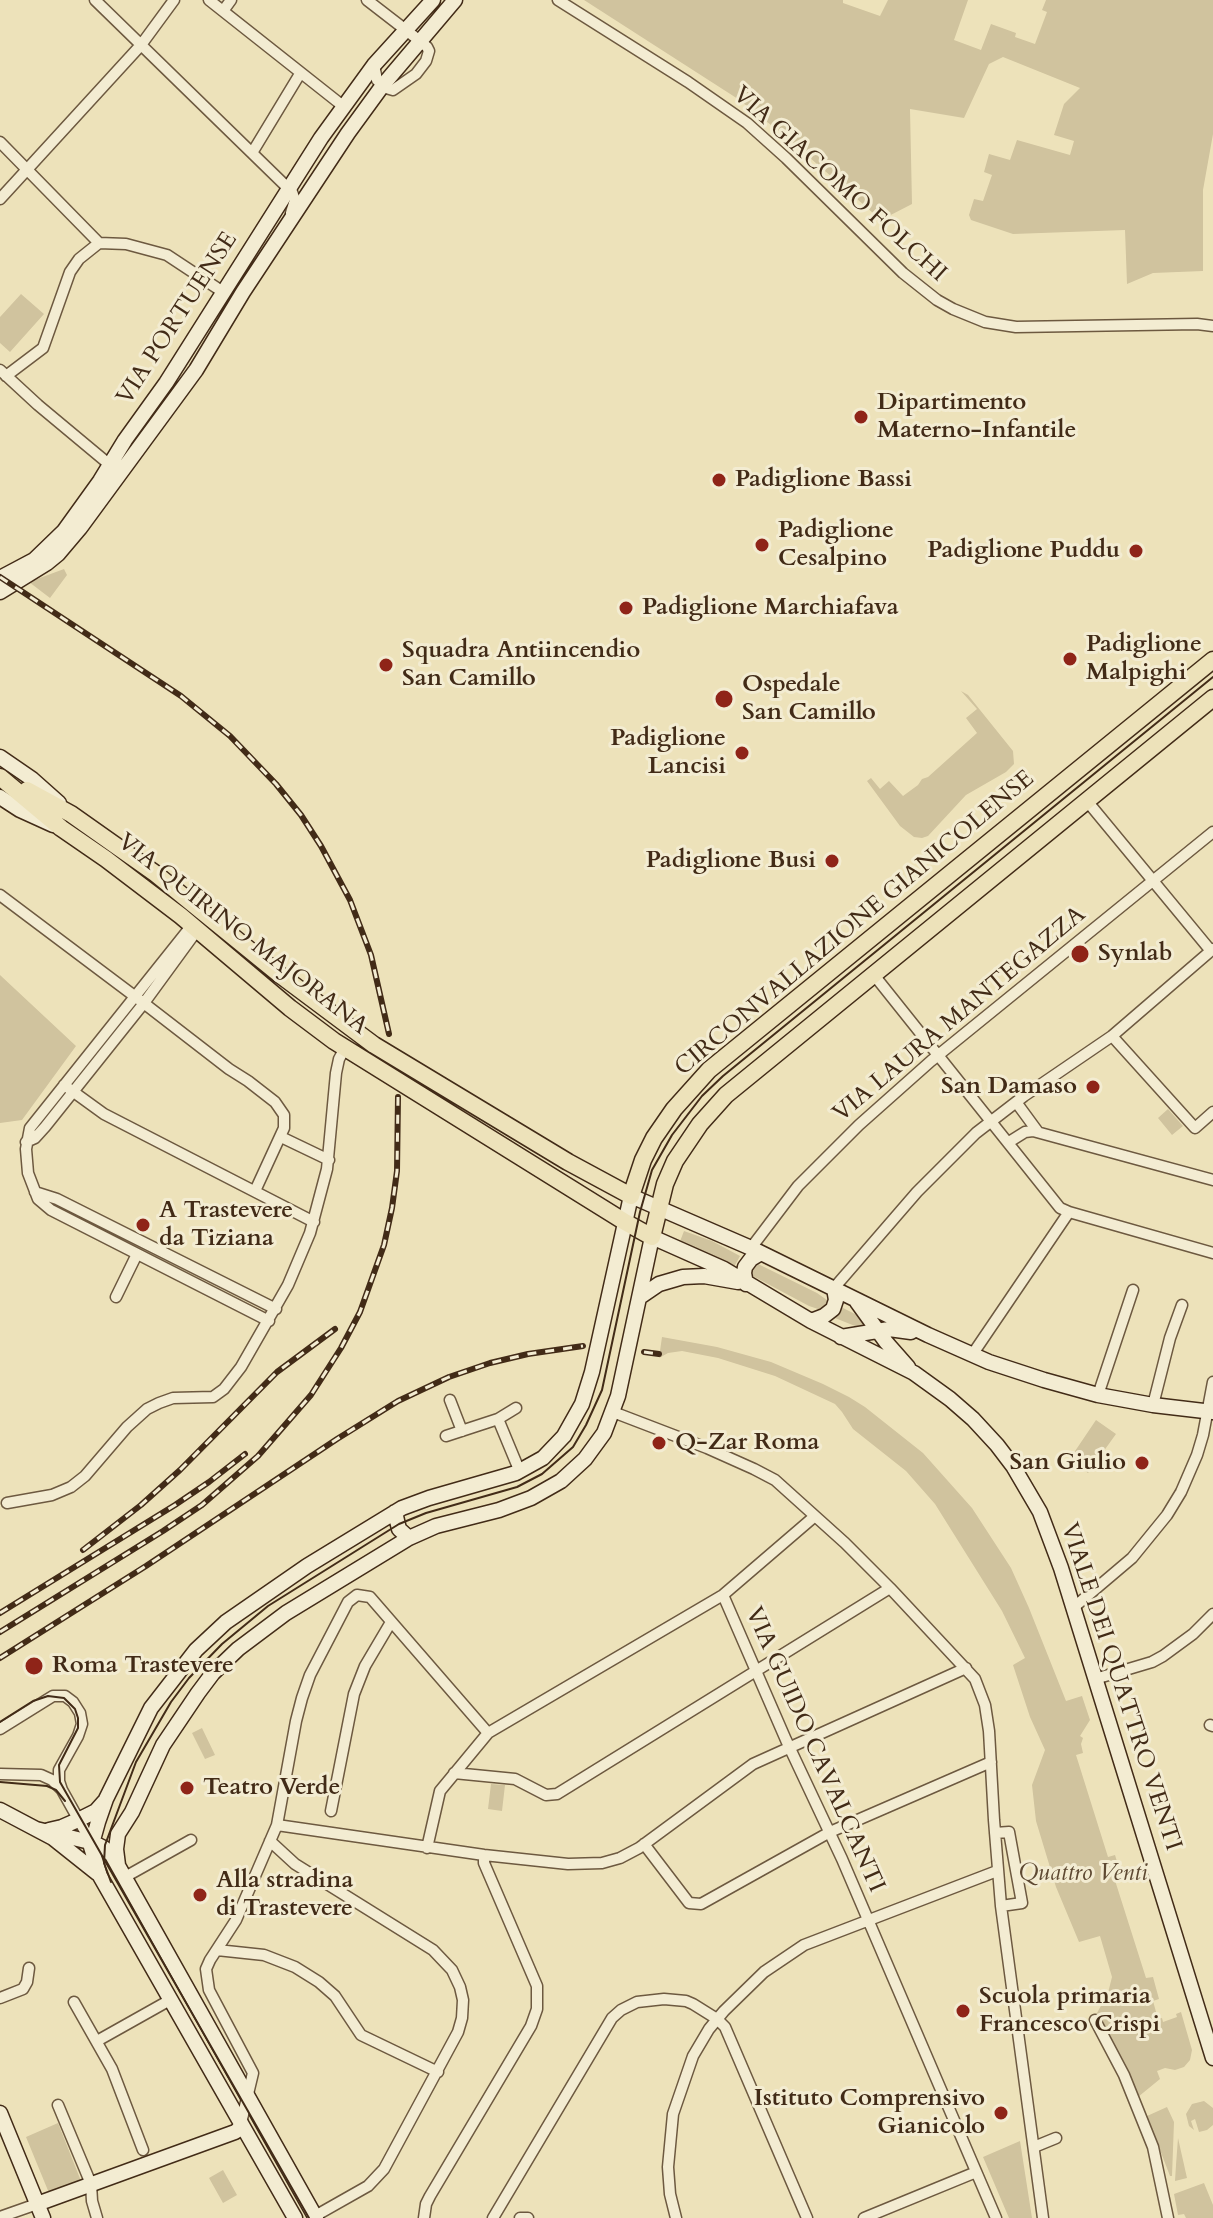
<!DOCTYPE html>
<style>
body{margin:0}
canvas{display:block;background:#ede2ba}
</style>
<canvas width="1213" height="2218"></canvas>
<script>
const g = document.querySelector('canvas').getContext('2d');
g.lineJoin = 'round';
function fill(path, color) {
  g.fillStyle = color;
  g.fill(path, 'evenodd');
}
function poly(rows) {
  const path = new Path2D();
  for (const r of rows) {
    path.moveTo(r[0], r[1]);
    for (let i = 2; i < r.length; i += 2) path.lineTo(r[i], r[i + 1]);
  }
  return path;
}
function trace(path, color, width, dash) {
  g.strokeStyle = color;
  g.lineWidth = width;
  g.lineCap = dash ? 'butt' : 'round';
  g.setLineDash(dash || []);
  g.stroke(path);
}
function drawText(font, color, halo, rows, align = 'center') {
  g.font = font + ' Cardo,serif';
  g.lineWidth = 6;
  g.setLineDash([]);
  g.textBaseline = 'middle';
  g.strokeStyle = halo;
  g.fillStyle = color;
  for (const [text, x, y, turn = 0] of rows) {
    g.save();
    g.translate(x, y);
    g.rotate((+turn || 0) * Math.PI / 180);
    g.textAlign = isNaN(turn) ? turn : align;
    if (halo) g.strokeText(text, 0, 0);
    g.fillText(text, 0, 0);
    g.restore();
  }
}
const green = poly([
 [584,0,843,0,843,3,880,16,888,0,968,0,954,40,981,50,991,24,1016,33,1015,37,1035,44,1047,12,1042,10,1046,0,1213,0,1213,134,1203,190,1203,271,1153,273,1127,284,1125,230,1013,234,971,220,969,215,974,199,983,201,992,175,984,172,989,154,1010,160,1017,140,1070,155,1074,141,1054,135,1064,104,1080,88,1003,57,989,64,964,118,910,109,912,204,881,220,785,136,738,99],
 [21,294,44,314,10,352,0,343,0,317],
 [64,569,67,575,50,598,29,582],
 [961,691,968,695,1013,751,1014,764,1006,772,966,795,928,836,922,838,914,837,900,826,867,781,871,778,880,789,889,781,903,796,918,785,922,779,928,777,977,733,966,718,977,709],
 [0,975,76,1046,22,1120,0,1123],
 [1168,1109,1183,1126,1172,1135,1158,1118],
 [684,1231,712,1241,740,1256,734,1267,679,1244],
 [756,1263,817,1293,827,1300,827,1307,821,1310,809,1306,751,1275,752,1270],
 [841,1307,863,1318,864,1324,863,1327,860,1328,835,1318,840,1313],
 [662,1337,717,1347,771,1362,823,1384,849,1397,865,1407,923,1453,972,1508,1011,1568,1029,1608,1066,1701,1082,1696,1090,1720,1080,1736,1083,1738,1081,1744,1083,1753,1076,1755,1108,1857,1115,1855,1119,1868,1112,1871,1146,1978,1153,1977,1159,1999,1153,2001,1158,2019,1162,2018,1163,2022,1177,2017,1176,2014,1181,2012,1192,2050,1190,2060,1184,2067,1175,2070,1165,2068,1157,2071,1160,2079,1138,2097,1097,2013,1108,1993,1112,1977,1100,1936,1079,1942,1056,1887,1036,1821,1032,1785,1045,1750,1030,1717,1013,1665,1025,1658,1002,1611,935,1504,906,1471,853,1429,842,1412,835,1404,775,1376,718,1358,682,1351,668,1353,659,1358],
 [1096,1420,1116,1434,1088,1473,1069,1460],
 [202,1728,215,1755,205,1759,192,1733],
 [491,1784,505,1785,502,1811,488,1809],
 [1204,2101,1213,2108,1213,2125,1207,2130,1199,2132,1195,2119,1191,2121,1194,2130,1189,2126,1186,2114,1192,2104],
 [1167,2107,1174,2122,1172,2176,1170,2176,1147,2116],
 [58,2123,81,2181,49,2193,26,2137],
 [1178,2138,1187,2178,1175,2181,1176,2165],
 [1020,2141,1032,2218,1009,2218,983,2157],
 [223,2170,237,2195,223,2203,209,2178],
 [1204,2183,1213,2205,1213,2218,1186,2218,1184,2214,1178,2215,1174,2194]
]);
const street = poly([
 [95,0,292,192,295,200,291,213],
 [209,0,343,106],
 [367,0,420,41,427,47,429,51,426,61,416,74,393,90,386,88,377,80,374,65],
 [558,0,688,82,747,123,786,158,903,273,937,300,953,309,985,322,1016,327,1197,324,1213,326],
 [223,11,231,0],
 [0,142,99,243],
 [252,153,298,77],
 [0,199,141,45,174,0],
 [0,370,38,405,110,465],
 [6,376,43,348,70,272,79,259,99,243,126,244,167,255,223,292],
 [1087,801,1211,951],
 [0,895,141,1001,229,1069,248,1081,275,1102,284,1115,284,1128,255,1191],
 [192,925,30,1128,26,1149,28,1173,38,1199,51,1210,269,1321],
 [874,975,1060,1208,1069,1212,1213,1253],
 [1112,1036,1195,1128,1213,1112],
 [64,1085,104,1114,314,1222],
 [1016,1102,1038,1132],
 [281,1137,329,1160],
 [26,1142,35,1138,45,1127,144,1003,198,929],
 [1009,1142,1025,1132,1033,1131,1213,1180],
 [35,1192,57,1199,276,1309],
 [751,1248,798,1186,859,1125,931,1061,1213,832],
 [834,1288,917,1192,976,1133,1024,1096,1112,1036,1213,949],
 [116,1297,137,1254],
 [972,1355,1069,1212],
 [1098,1395,1133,1290],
 [450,1400,462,1431],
 [1153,1405,1170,1338,1182,1305],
 [613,1412,707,1448,754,1469,775,1480,845,1543,890,1588,975,1679,985,1705,989,1731,994,1820,1001,1906,1043,2218],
 [498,1419,520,1472],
 [446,1436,498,1419,516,1408],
 [7,1503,52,1495,71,1487,85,1476,127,1427,147,1409,159,1403,173,1398,213,1397,224,1389,241,1367,288,1285,310,1233,327,1169,336,1073,339,1059,345,1048],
 [723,1595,786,1740,842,1859,996,2218],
 [1073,1608,1132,1558,1167,1515,1181,1492,1197,1455,1203,1435,1213,1382],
 [1095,1679,1152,1662,1163,1656,1193,1634,1213,1614],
 [1210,1725,1213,1726],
 [0,1729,53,1696,65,1696,73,1702,80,1713,82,1724,78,1736,59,1770,59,1781,62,1790],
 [454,1773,515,1779,546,1795,557,1794,890,1588],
 [0,1774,41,1775,52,1780,62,1790,91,1842],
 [331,1811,354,1694,365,1666,391,1622],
 [277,1825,484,1855,568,1864,602,1863,620,1858,639,1848,753,1764,966,1668],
 [995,1833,1009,1832,1022,1903,1001,1906],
 [270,1841,295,1864,433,1950,452,1970,460,1987,463,2000,462,2018,458,2032,384,2169,368,2186,315,2216],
 [644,1844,689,1903,701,1904,830,1832,991,1762],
 [427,1848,440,1791,488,1733,723,1595,815,1516],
 [125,1877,191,1840],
 [217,1950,264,1955,295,1967,319,1982,335,1996,361,2035,438,2072],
 [0,1998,23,1989,27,1982,29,1968],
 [74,2002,112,2069,143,2150],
 [1095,2020,1124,2075,1153,2147,1168,2218],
 [97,2041,170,2000],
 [58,2105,91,2184,92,2201,97,2218],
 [241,2123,253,2073,209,1990,206,1969,210,1960,236,1920,277,1825,296,1721,302,1698,310,1675,348,1602,357,1595,370,1597,488,1733],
 [1034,2147,1056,2138],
 [0,2217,37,2204],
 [424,2218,426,2204,430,2196,531,2026,537,2009,537,1986,484,1863,484,1855],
 [493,2218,612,2018,621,2010,637,2002,664,1999,686,2001,693,2004,717,2019,725,2027,807,2218],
 [520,2218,528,2218],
 [676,2218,670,2194,668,2167,673,2114,693,2056,709,2029,724,2011,764,1972,804,1945,997,1871],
 [864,2218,976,2172]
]);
const secondary = poly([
 [0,578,34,560,64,531,100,481,125,440,166,383,321,138,374,65,433,0],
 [0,592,47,563,58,554,80,528,196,370,243,292,348,133,383,85,455,0],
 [0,757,32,779,59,803],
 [0,797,20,810,53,825],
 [746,1284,744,1273,745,1267,751,1259,761,1253],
 [640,1297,659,1284,683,1277,704,1276,738,1282],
 [857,1302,886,1342,908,1367],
 [811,1321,824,1316,833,1309,836,1300,834,1288],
 [841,1337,889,1329,911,1332],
 [395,1512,399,1529,409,1538],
 [0,1810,53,1838,97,1873],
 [36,1829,94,1843,104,1848,112,1855,316,2218],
 [49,1830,62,1827,78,1820,96,1811,104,1802],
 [118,1865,116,1849,118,1834,132,1812,163,1745,198,1693,213,1673,238,1649,286,1613,409,1538,436,1526,499,1510,531,1498,561,1481,585,1459,604,1433,618,1396,652,1237,724,1269,811,1321,914,1373,950,1399,973,1419,997,1445,1013,1466,1040,1512,1061,1568,1213,2058],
 [0,2113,43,2218],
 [37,2204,235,2132,239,2129,241,2123],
 [295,2218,100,1876,91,1847,98,1822,106,1799,151,1708,196,1650,226,1622,307,1566,402,1508,429,1498,516,1473,543,1458,564,1436,582,1404,592,1372,631,1196,751,1248,928,1335,989,1362,1044,1380,1098,1395,1153,1405,1213,1412]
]);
const primary = poly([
 [0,777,61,828,106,859,181,916,290,1008,334,1041,625,1222,652,1237,665,1184,675,1161,700,1124,726,1095,1213,698],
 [27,790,71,814,156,874,279,974,374,1045,568,1162,631,1196,643,1160,654,1138,674,1109,709,1070,1213,660]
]);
const tram = poly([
 [0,1722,33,1701,48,1696,64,1698,75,1709,78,1718,78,1728,59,1765,60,1782,309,2218],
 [0,1782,47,1786,56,1790,65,1801],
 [111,1882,104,1863,105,1845,136,1762,171,1702,189,1678,222,1644,268,1606,399,1524,426,1513,517,1487,542,1474,573,1447,586,1425,602,1390,640,1212,652,1170,672,1135,702,1096,723,1076,1213,677]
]);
const rail = poly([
 [0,577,181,696,230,736,276,784,301,815,321,846,350,900,371,955,389,1034],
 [644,1352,659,1354],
 [83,1550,141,1505,180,1470,277,1372,335,1329],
 [0,1613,175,1505,209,1482,245,1454],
 [0,1632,163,1531,202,1505,258,1456,311,1395,341,1348,360,1312,384,1245,392,1208,397,1171,398,1097],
 [0,1658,146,1566,337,1439,398,1401,449,1377,490,1363,528,1354,583,1346]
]);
const markers = [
 [861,417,8,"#8f2418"],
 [719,480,8,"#8f2418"],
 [762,545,8,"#8f2418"],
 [1136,551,8,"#8f2418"],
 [626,608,8,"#8f2418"],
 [1070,659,8,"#8f2418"],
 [386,665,8,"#8f2418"],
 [724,699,10,"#8f2418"],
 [742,753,8,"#8f2418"],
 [832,861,8,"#8f2418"],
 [1080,954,10,"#8f2418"],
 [1093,1087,8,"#8f2418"],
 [143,1225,8,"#8f2418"],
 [659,1443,8,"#8f2418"],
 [1142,1463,8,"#8f2418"],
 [34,1666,10,"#8f2418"],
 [187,1788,8,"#8f2418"],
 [200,1895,8,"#8f2418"],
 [963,2011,8,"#8f2418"],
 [1001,2113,8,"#8f2418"]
];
const streetNames = [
 ["VIA GIACOMO FOLCHI",839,185,42],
 ["VIA PORTUENSE",178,319,-57],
 ["CIRCONVALLAZIONE GIANICOLENSE",855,924,-40],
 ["VIA QUIRINO MAJORANA",242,935,38],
 ["VIA LAURA MANTEGAZZA",960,1015,-40],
 ["VIALE DEI QUATTRO VENTI",1120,1687,72],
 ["VIA GUIDO CAVALCANTI",814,1750,66]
];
const poiNames = [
 ["Dipartimento",877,403],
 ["Materno-Infantile",877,431],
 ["Padiglione Bassi",735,480],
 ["Padiglione",778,531],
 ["Cesalpino",778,559],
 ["Padiglione Puddu",1120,551,"right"],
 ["Padiglione Marchiafava",642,608],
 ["Padiglione",1086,645],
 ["Malpighi",1086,673],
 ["Squadra Antiincendio",402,651],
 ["San Camillo",402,679],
 ["Ospedale",742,685],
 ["San Camillo",742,713],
 ["Padiglione",726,739,"right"],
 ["Lancisi",726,767,"right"],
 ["Padiglione Busi",816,861,"right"],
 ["Synlab",1098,954],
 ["San Damaso",1077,1087,"right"],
 ["A Trastevere",159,1211],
 ["da Tiziana",159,1239],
 ["Q-Zar Roma",675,1443],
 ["San Giulio",1126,1463,"right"],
 ["Roma Trastevere",52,1666],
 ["Teatro Verde",203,1788],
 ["Alla stradina",216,1881],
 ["di Trastevere",216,1909],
 ["Scuola primaria",979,1997],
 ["Francesco Crispi",979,2025],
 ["Istituto Comprensivo",985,2099,"right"],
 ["Gianicolo",985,2127,"right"]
];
const parkNames = [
 ["Quattro Venti",1083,1874]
];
fill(green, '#d0c39e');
trace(street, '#6d5940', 13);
trace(secondary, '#422b17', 17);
trace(primary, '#422b17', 19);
trace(street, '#f3ecd2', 10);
trace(secondary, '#f3ecd2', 14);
trace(primary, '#ede2ba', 16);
trace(tram, '#422b17', 2);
trace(rail, '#422b17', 6);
trace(rail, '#f3ecd2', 3, [9]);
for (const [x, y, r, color] of markers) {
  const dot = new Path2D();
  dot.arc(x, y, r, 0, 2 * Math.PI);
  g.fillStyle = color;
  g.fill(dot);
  trace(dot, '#f3ecd2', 3);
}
drawText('24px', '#422b17', '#f3ecd2', streetNames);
drawText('bold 24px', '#422b17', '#f3ecd2', poiNames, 'left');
drawText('italic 24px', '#5e4932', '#f3ecd2', parkNames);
</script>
